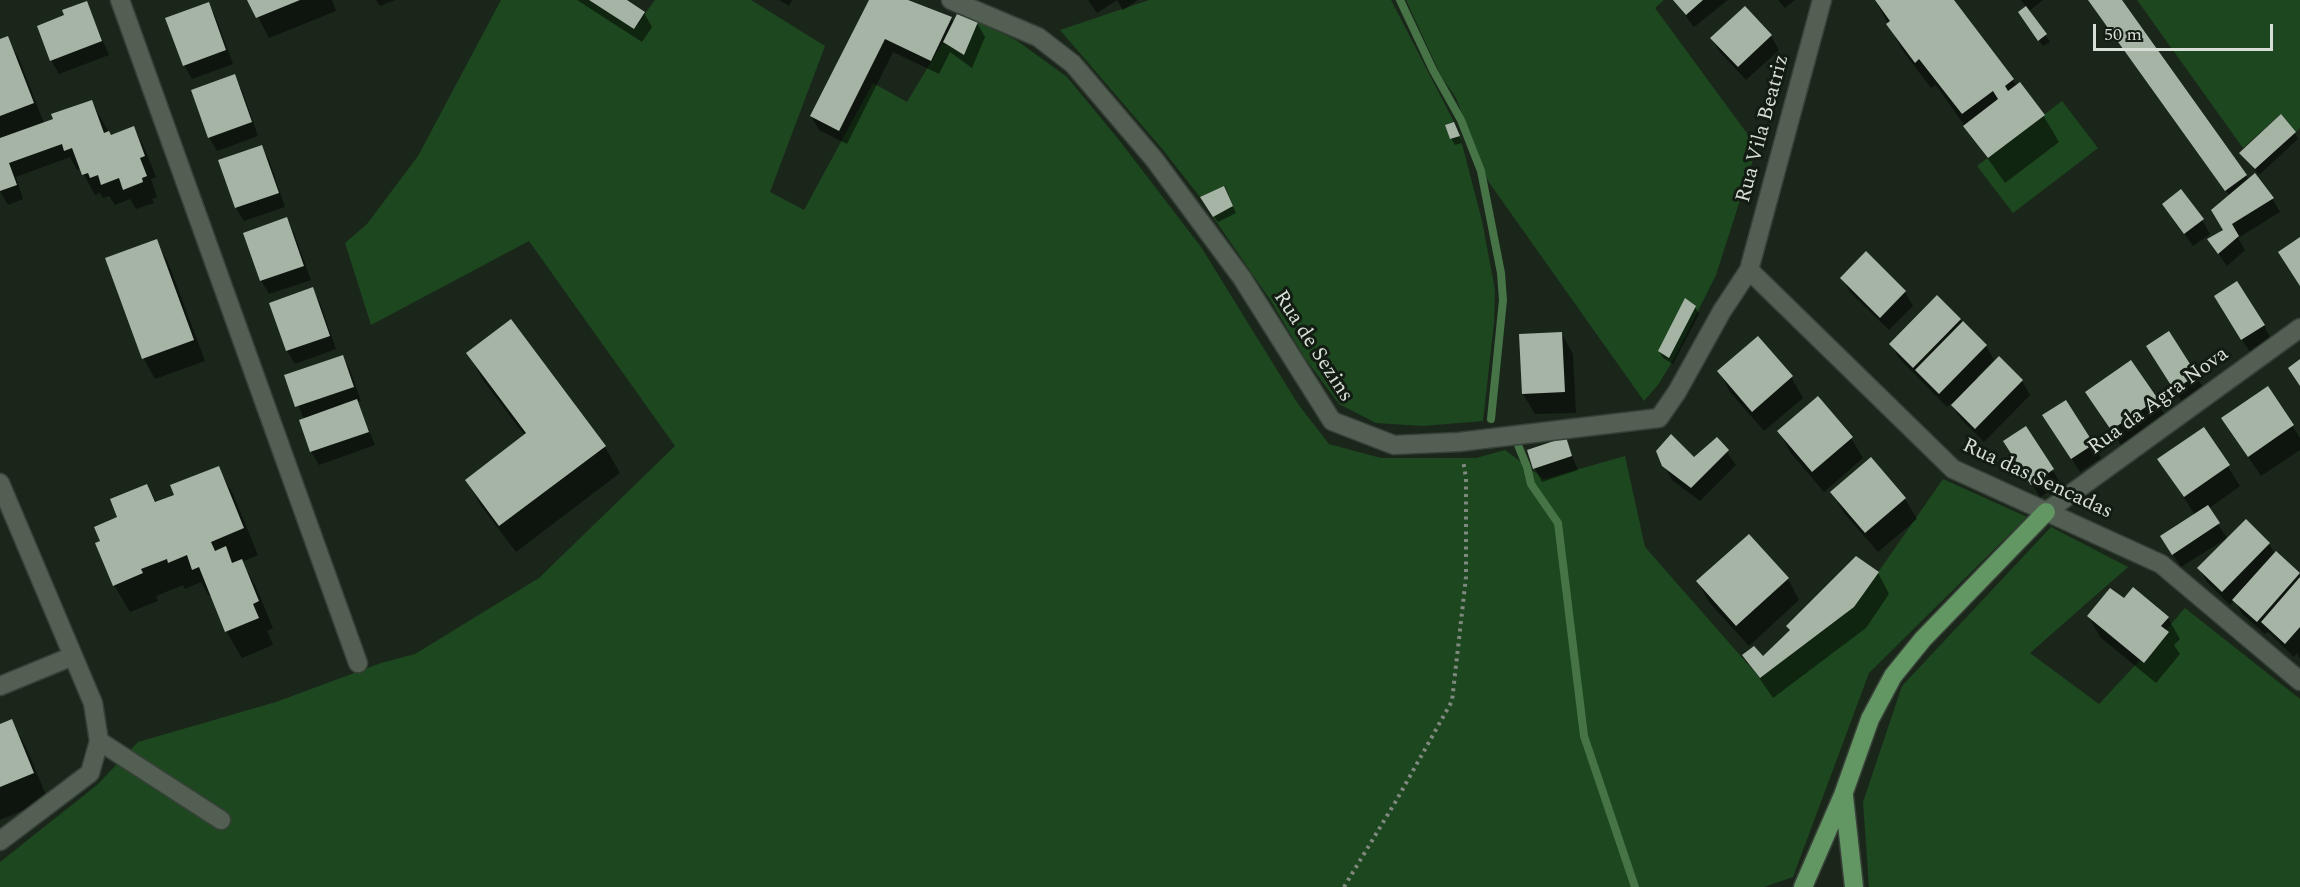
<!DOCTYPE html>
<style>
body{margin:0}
#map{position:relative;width:2300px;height:887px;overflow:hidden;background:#1b261b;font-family:Spectral,serif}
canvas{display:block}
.scale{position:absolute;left:2093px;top:24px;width:180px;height:27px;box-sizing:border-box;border:3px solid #d6ded6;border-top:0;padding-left:8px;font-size:18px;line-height:21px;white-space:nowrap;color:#d6ded6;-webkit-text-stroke:4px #121c12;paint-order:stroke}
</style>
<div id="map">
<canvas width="2300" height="887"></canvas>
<div class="scale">50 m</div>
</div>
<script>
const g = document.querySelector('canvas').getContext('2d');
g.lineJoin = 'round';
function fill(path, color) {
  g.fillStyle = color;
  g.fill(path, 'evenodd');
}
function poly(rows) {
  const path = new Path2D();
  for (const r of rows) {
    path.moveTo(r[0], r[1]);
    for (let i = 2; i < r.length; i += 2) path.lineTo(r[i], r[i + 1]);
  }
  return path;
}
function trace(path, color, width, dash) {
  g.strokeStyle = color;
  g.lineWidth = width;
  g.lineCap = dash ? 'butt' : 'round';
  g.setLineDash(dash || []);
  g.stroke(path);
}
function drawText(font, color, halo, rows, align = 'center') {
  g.font = font + ' Spectral,serif';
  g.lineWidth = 6;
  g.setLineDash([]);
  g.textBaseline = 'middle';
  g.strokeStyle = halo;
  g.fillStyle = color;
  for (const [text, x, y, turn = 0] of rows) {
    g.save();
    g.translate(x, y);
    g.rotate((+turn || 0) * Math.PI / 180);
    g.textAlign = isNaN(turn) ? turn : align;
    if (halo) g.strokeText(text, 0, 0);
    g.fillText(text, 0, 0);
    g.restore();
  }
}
const green = poly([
 [501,0,589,0,634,29,655,0,751,0,825,46,770,192,804,210,873,83,907,102,943,42,964,55,978,22,1016,40,1067,77,1119,140,1201,247,1298,404,1329,444,1381,458,1476,458,1505,450,1544,479,1625,456,1645,547,1760,678,1854,607,1943,479,2027,517,1869,673,1793,877,1764,887,0,887,0,862,97,785,138,742,276,702,381,663,415,654,539,578,675,446,529,241,371,325,345,243,367,224,418,156],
 [1149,0,1391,0,1454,122,1445,125,1450,138,1460,136,1482,221,1495,290,1494,323,1483,421,1423,426,1376,423,1339,404,1304,357,1271,301,1213,217,1233,206,1225,186,1200,197,1163,150,1060,30],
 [1406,0,1664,0,1655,8,1757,147,1716,275,1675,357,1658,385,1644,401,1488,181,1456,98,1441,76],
 [2137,0,2300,0,2300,128,2296,132,2281,114,2243,148],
 [2062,101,2098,148,2013,213,1977,166],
 [2051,527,2128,567,2030,653,2099,704,2140,660,2144,663,2169,633,2166,630,2185,608,2300,699,2300,887,1869,887,1863,802,1902,686]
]);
const shadow = poly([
 [249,0,332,0,336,11,269,38],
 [376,0,395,0,380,6],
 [577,0,624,0,644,13,652,27,642,42],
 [779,0,792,0,789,6],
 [870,0,906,0,951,18,954,23,977,23,985,37,972,68,950,52,939,74,893,52,847,144,819,130,811,116],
 [1088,0,1138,0,1123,10,1117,0,1097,13],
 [1674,0,1728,0,1694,27],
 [1778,0,1795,0,1785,8],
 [1875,0,1952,0,2017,86,2043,115,2059,142,2005,183,1936,85,1931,88,1903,51],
 [2021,0,2043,0,2028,12,2050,42,2043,46,2023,19,2027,8],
 [2089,0,2120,0,2249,180,2272,198,2280,212,2238,238,2245,250,2227,266,2209,240,2225,231,2230,196],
 [86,2,109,55,59,74,51,60],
 [209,4,216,18,233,64,192,79,184,65],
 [1745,8,1771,36,1779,50,1746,80,1720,52,1712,39],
 [7,38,19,59,44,123,91,101,111,136,134,128,145,149,156,177,151,179,157,197,152,199,154,203,136,209,130,199,115,205,109,196,103,198,100,193,95,195,81,169,77,170,70,157,16,177,23,199,8,205,0,191,0,41],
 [234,76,242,90,258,136,217,151,209,137],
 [1457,130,1462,143,1455,145,1451,138],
 [2295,133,2298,139,2259,175,2241,154],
 [261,146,269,160,285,207,244,221,236,208,220,161],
 [1227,194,1236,213,1218,222,1205,204],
 [2164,204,2202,220,2210,234,2193,246],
 [286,219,294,233,311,280,269,294,261,280],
 [156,241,168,262,205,361,155,379,144,359,107,259],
 [1866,253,1905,292,1913,306,1889,330,1850,292,1842,278],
 [312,289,320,303,336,349,295,364,287,351],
 [1695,307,1699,314,1673,364,1663,358,1659,351],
 [2223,310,2264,325,2271,339,2250,352],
 [1960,320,1986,346,1994,360,1977,377,1979,379,1999,359,2022,381,2030,395,1984,442,1961,419,1951,403,1947,407,1899,358,1891,344],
 [2169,333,2204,389,2183,403,2156,360],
 [1562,334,1573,354,1576,413,1535,414,1523,394],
 [468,353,605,447,620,473,516,552,482,507,466,480,525,436,483,380],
 [342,356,350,370,361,401,357,402,375,445,319,465,311,451,304,419,286,376],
 [1719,371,1791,377,1803,398,1764,431,1730,392],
 [2268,388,2300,438,2300,450,2261,476,2223,419],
 [2087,393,2156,400,2168,420,2124,450],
 [2066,402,2101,458,2080,472,2052,429],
 [2026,428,2061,484,2040,497,2013,455],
 [2204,429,2240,486,2208,509,2227,538,2181,567,2170,550,2195,515,2159,459],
 [1779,431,1851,438,1863,458,1824,492,1790,452],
 [1565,439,1578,470,1542,482,1535,468],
 [1717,439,1736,465,1700,501,1672,480,1664,465,1694,459],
 [218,468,233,494,258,555,242,562,256,587,273,628,267,631,273,645,242,658,226,631,212,595,209,596,201,582,185,589,183,585,156,596,158,601,130,612,114,585,102,542,147,486,157,503,176,495],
 [1832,492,1905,499,1917,519,1878,552,1844,513],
 [2269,544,2275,554,2300,575,2300,659,2297,653,2294,657,2268,632,2265,634,2242,614,2235,600,2230,605,2207,582,2199,568],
 [1878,573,1889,594,1866,628,1773,698,1744,656,1763,658,1791,632,1788,626],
 [1788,579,1799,600,1749,646,1709,602,1698,582],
 [2124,600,2168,618,2180,639,2174,645,2180,654,2156,683,2100,637,2089,617],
 [11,721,26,747,48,800,0,820,0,725]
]);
const stream = poly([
 [1400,0,1433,70,1461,120,1481,171,1501,273,1503,300,1491,419],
 [1518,445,1527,467,1531,484,1558,523,1584,736,1635,887]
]);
const building = poly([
 [247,0,300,0,256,18],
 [589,0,627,0,645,12,634,29],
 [869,0,908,0,952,17,931,61,885,39,839,131,810,116],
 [1673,0,1703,0,1686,15],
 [1875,0,1954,0,2014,79,2005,86,2008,91,2020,82,2045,115,1988,158,1963,126,1998,99,1993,91,1962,114,1919,59,1915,63,1886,24,1890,21],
 [2088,0,2122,0,2247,175,2225,191],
 [87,1,102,41,50,61,37,26,64,15,62,10],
 [209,2,226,50,183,66,165,18],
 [1745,6,1772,35,1738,67,1710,38],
 [2026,6,2047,34,2038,41,2018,12],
 [957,14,978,22,964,55,943,42],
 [8,36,34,103,0,116,0,39],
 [235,74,252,122,208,138,191,90],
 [92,100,104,133,109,131,111,135,134,126,145,156,140,158,147,176,142,178,143,182,123,190,119,178,101,185,98,175,90,178,88,173,82,175,72,148,64,151,62,144,9,163,17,185,0,191,0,138,53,119,51,114],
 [2281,114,2296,132,2255,169,2239,153],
 [1454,122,1460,136,1450,139,1445,125],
 [262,145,279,193,235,208,218,160],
 [2255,173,2274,198,2232,224,2239,236,2218,254,2207,239,2223,230,2211,210],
 [1224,186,1233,206,1213,217,1200,197],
 [2181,189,2204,219,2184,234,2162,204],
 [287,217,304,266,260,281,243,233],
 [2300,237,2300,286,2278,252],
 [157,239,194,340,142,359,105,258],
 [1866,251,1906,291,1880,318,1840,278],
 [2237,281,2265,325,2241,340,2214,296],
 [313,287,330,336,286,351,269,303],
 [1937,295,1961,319,1913,368,1889,344],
 [1685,298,1696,306,1669,358,1658,351],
 [511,319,606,446,499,526,465,480,526,433,466,353],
 [1963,321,1987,345,1939,394,1915,370],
 [2169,331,2197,375,2174,390,2146,346],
 [1562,332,1565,392,1522,394,1519,334],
 [1758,336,1793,376,1752,412,1717,371],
 [343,355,354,387,295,407,284,375],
 [1999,356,2023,380,1975,429,1951,405],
 [2300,359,2300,386,2288,368],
 [2131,360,2158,399,2111,430,2085,392],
 [2268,386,2294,425,2248,457,2221,418],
 [1818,396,1853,437,1812,472,1777,431],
 [357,399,369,432,310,452,299,420],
 [2066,400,2094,444,2071,459,2042,415],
 [2026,426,2054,469,2031,485,2003,441],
 [2204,427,2230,465,2184,497,2157,459],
 [1671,434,1694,457,1717,437,1729,450,1691,488,1662,466,1656,451],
 [1566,437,1572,456,1533,469,1527,450],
 [1871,457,1906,498,1865,533,1830,492],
 [219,466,244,528,211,542,215,551,226,546,232,563,242,559,259,601,253,604,259,618,225,632,199,567,192,570,187,555,168,563,167,559,141,569,143,573,113,586,95,543,100,541,94,527,117,517,110,499,147,484,155,502,174,495,170,485],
 [2208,505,2220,523,2172,555,2160,536],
 [2246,519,2270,543,2222,592,2197,568],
 [1749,534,1789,578,1736,626,1696,581],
 [2276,551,2300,573,2257,622,2232,600],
 [1856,556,1879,572,1854,607,1760,678,1742,655,1754,646,1763,656,1790,630,1786,626],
 [2300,577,2300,627,2285,644,2261,622],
 [2133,587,2169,617,2161,626,2169,632,2144,663,2087,616,2110,588,2124,598],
 [12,719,34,773,0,787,0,724]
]);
const path = poly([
 [1344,887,1396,801,1452,701,1466,577,1466,478,1463,460]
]);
const street = poly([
 [120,0,358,663],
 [951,0,1038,37,1073,64,1154,159,1242,278,1332,421,1394,445,1459,442,1659,418,1677,392,1722,311,1749,270,1822,0],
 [1749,270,1953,469,2161,564,2300,681],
 [0,483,93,703,99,741,90,773,0,841],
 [2046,512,2300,328],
 [0,686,73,656],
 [99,741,221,820]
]);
const primary = poly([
 [1844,796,1854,887],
 [1803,887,1843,795,1870,719,1893,676,1923,639,2046,512]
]);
const streetNames = [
 ["Rua Vila Beatriz",1764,129,-75],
 ["Rua de Sezins",1312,347,57],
 ["Rua da Agra Nova",2159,402,-36],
 ["Rua das Sencadas",2037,480,25]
];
fill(green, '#1d471f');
fill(shadow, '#0007');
trace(stream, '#467447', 8);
fill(building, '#a6b4a6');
trace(street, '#374138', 21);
trace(primary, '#374138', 21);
trace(path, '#808980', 4, [3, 4.5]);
trace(street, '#525f52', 18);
trace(primary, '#629663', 18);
drawText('21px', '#d6ded6', '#121c12', streetNames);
</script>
